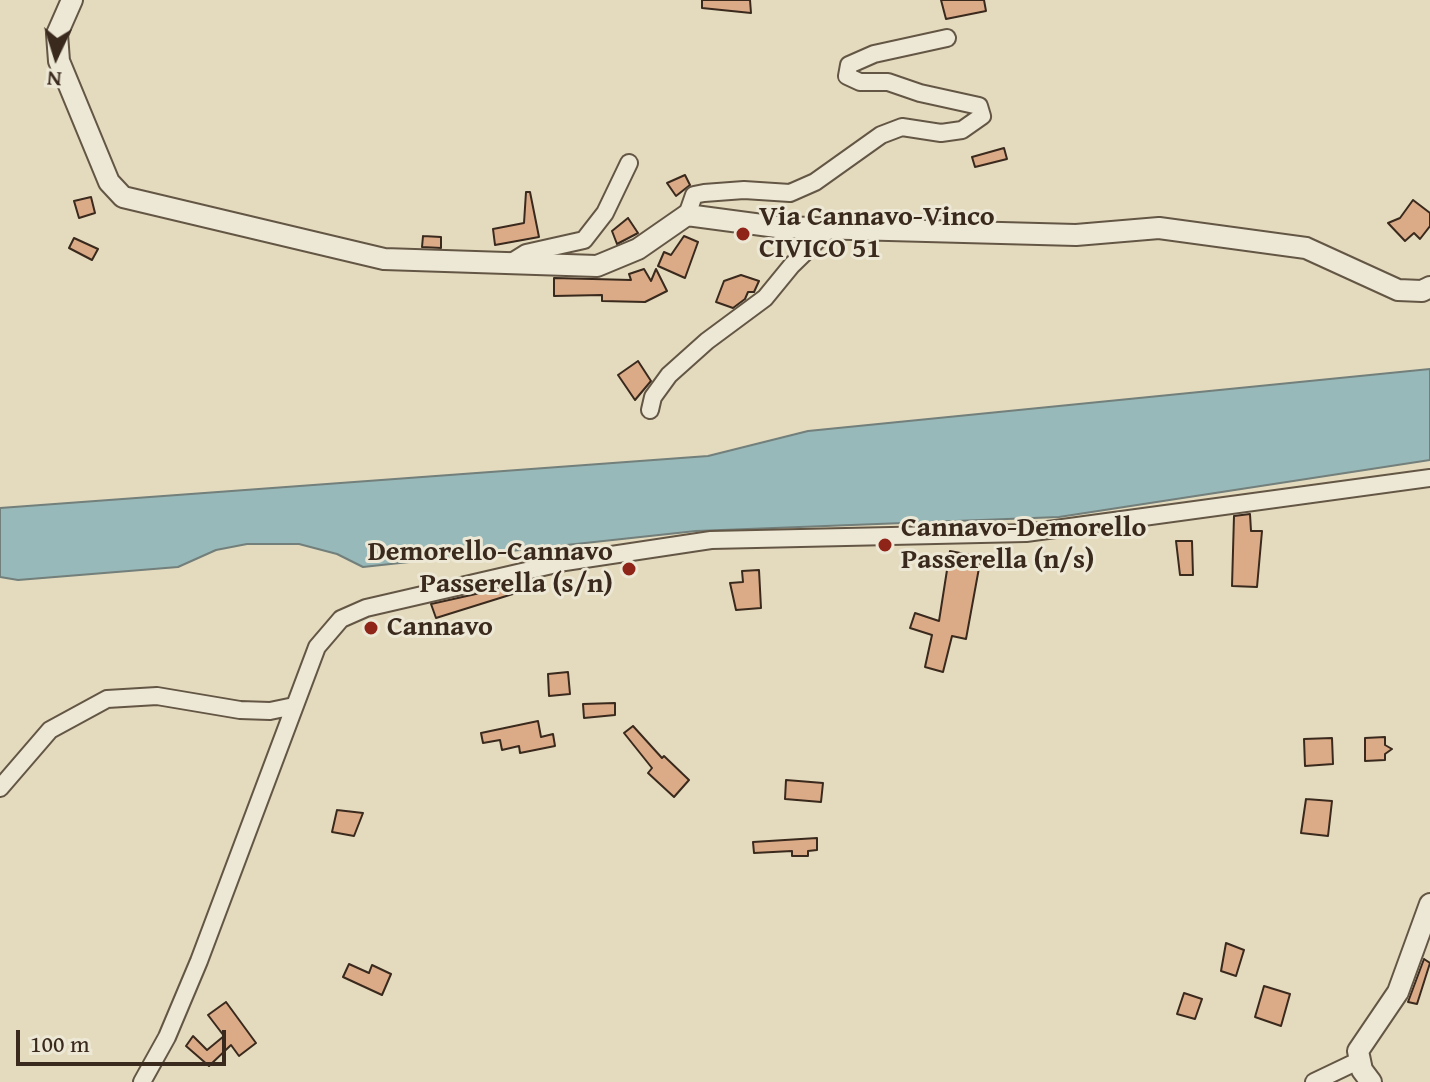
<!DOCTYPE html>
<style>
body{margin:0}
#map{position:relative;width:1430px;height:1082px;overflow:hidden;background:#e4dbbe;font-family:"Gentium Book Plus",serif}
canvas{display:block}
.north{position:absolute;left:16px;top:16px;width:80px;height:80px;-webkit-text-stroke:6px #ede8d5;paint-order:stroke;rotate:184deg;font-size:22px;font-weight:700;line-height:32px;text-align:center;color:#3a291d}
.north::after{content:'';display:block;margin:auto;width:28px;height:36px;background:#3a291d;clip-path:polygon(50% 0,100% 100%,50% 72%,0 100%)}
.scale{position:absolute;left:16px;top:1030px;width:210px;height:36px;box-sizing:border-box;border:4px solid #3a291d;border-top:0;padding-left:10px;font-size:24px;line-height:28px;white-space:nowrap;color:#3a291d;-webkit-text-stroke:6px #ede8d5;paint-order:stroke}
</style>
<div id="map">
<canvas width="1430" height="1082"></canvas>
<div class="north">N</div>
<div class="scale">100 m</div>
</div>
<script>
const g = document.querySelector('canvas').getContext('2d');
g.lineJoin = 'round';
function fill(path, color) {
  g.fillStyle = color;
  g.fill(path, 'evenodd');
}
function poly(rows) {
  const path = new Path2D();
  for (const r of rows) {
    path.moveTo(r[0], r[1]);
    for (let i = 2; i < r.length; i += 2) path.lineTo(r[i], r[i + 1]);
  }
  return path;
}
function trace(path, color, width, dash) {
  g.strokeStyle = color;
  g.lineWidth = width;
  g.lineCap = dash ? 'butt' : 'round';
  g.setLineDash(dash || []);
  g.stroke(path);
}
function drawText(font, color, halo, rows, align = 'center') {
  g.font = font + ' "Gentium Book Plus",serif';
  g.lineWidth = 6;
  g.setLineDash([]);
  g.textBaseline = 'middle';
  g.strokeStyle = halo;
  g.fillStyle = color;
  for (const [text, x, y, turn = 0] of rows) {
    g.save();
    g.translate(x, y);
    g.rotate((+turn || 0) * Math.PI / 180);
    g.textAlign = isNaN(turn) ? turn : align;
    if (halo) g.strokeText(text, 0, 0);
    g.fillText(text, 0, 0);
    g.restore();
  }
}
const water = poly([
 [1430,369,1430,460,1059,517,696,531,363,567,337,554,299,544,247,544,216,550,178,567,18,580,0,577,0,508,708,456,808,431,1430,369]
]);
const building = poly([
 [702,0,750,0,751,13,702,8,702,0],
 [941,0,984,0,986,11,946,19,941,0],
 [1004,148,1007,159,975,167,972,157,1004,148],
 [685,175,690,185,676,196,667,183,685,175],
 [526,192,530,192,539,237,495,245,493,229,524,223,526,192],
 [91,197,95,213,79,218,74,201,91,197],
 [1413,200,1430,213,1430,226,1420,239,1414,233,1405,241,1388,223,1400,218,1413,200],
 [628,218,638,233,617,244,612,231,628,218],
 [423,236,441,237,441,248,422,247,423,236],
 [684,236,698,242,685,278,658,266,664,252,671,255,684,236],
 [74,238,98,249,92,260,69,248,74,238],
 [644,269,651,281,656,269,667,291,645,302,602,301,602,295,554,296,554,278,631,280,629,274,644,269],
 [741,275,759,281,754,292,748,292,745,299,733,308,716,302,724,281,741,275],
 [638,361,651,381,635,400,618,375,638,361],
 [1250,514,1251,531,1262,531,1257,587,1232,586,1234,516,1250,514],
 [1176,541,1192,541,1193,575,1180,575,1176,541],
 [950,551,981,557,966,639,952,636,943,672,925,667,932,635,910,628,915,613,939,621,950,551],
 [759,570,761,608,736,610,730,583,743,582,742,571,759,570],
 [516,585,516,593,436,618,431,604,516,585],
 [568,672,570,694,549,696,548,674,568,672],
 [615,703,615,715,584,718,583,704,615,703],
 [538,721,541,737,553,734,555,746,520,753,519,746,502,750,500,740,483,743,481,733,538,721],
 [633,726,662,758,664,756,689,780,674,797,648,773,652,768,624,733,633,726],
 [1385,737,1385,745,1392,749,1385,754,1385,760,1365,761,1365,738,1385,737],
 [1332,738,1333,764,1305,766,1304,739,1332,738],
 [786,780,823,783,821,802,785,799,786,780],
 [1306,799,1332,801,1328,836,1301,833,1306,799],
 [337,810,363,813,354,836,332,832,337,810],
 [817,838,817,850,808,851,808,856,792,856,792,851,754,853,753,842,817,838],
 [1226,943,1244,950,1236,976,1221,971,1226,943],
 [1424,959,1430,963,1417,1004,1408,1002,1424,959],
 [349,964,369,973,372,965,391,974,382,995,343,977,349,964],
 [1264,986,1290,994,1281,1026,1255,1017,1264,986],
 [1184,993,1202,999,1195,1019,1177,1014,1184,993],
 [226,1002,256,1043,239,1056,231,1045,209,1066,186,1046,193,1036,207,1050,224,1036,208,1015,226,1002]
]);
const minor = poly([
 [687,215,694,195,704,193,744,190,790,193,815,182,881,135,902,127,941,133,962,130,982,116,979,106,920,93,888,82,860,82,847,76,849,65,874,54,947,38],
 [510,263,526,253,584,240,605,213,629,163],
 [650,410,653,397,669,375,707,341,765,298,792,265,830,228],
 [0,788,50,730,107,699,157,696,240,710,270,711,294,706],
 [142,1082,167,1037,199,961,317,647,341,619,366,608,565,562,711,540,1026,533,1430,478],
 [1314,1082,1358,1061]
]);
const tertiary = poly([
 [72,0,57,34,59,61,109,182,123,197,384,259,597,266,638,249,687,215,777,227,1076,235,1159,228,1306,248,1398,290,1422,291,1430,287],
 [1371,1082,1362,1070,1358,1051,1398,992,1430,904]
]);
const markers = [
 [743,234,8,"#8f2418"],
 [885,545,8,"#8f2418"],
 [629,569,8,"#8f2418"],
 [371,628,8,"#8f2418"]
];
const poiNames = [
 ["Via Cannavo-Vinco",759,218],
 ["CIVICO 51",759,250],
 ["Cannavo-Demorello",901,529],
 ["Passerella (n/s)",901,561],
 ["Demorello-Cannavo",613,553,"right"],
 ["Passerella (s/n)",613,585,"right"],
 ["Cannavo",387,628]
];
fill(water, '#98b9b9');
trace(water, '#727f7b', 2);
fill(building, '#dbab87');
trace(building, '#3a291d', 2);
trace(minor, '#645645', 20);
trace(tertiary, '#645645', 24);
trace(minor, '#ede8d5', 16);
trace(tertiary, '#ede8d5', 20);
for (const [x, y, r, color] of markers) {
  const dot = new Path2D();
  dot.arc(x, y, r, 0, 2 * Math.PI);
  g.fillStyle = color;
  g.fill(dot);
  trace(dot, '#ede8d5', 3);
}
drawText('bold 28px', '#3a291d', '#ede8d5', poiNames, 'left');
</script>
